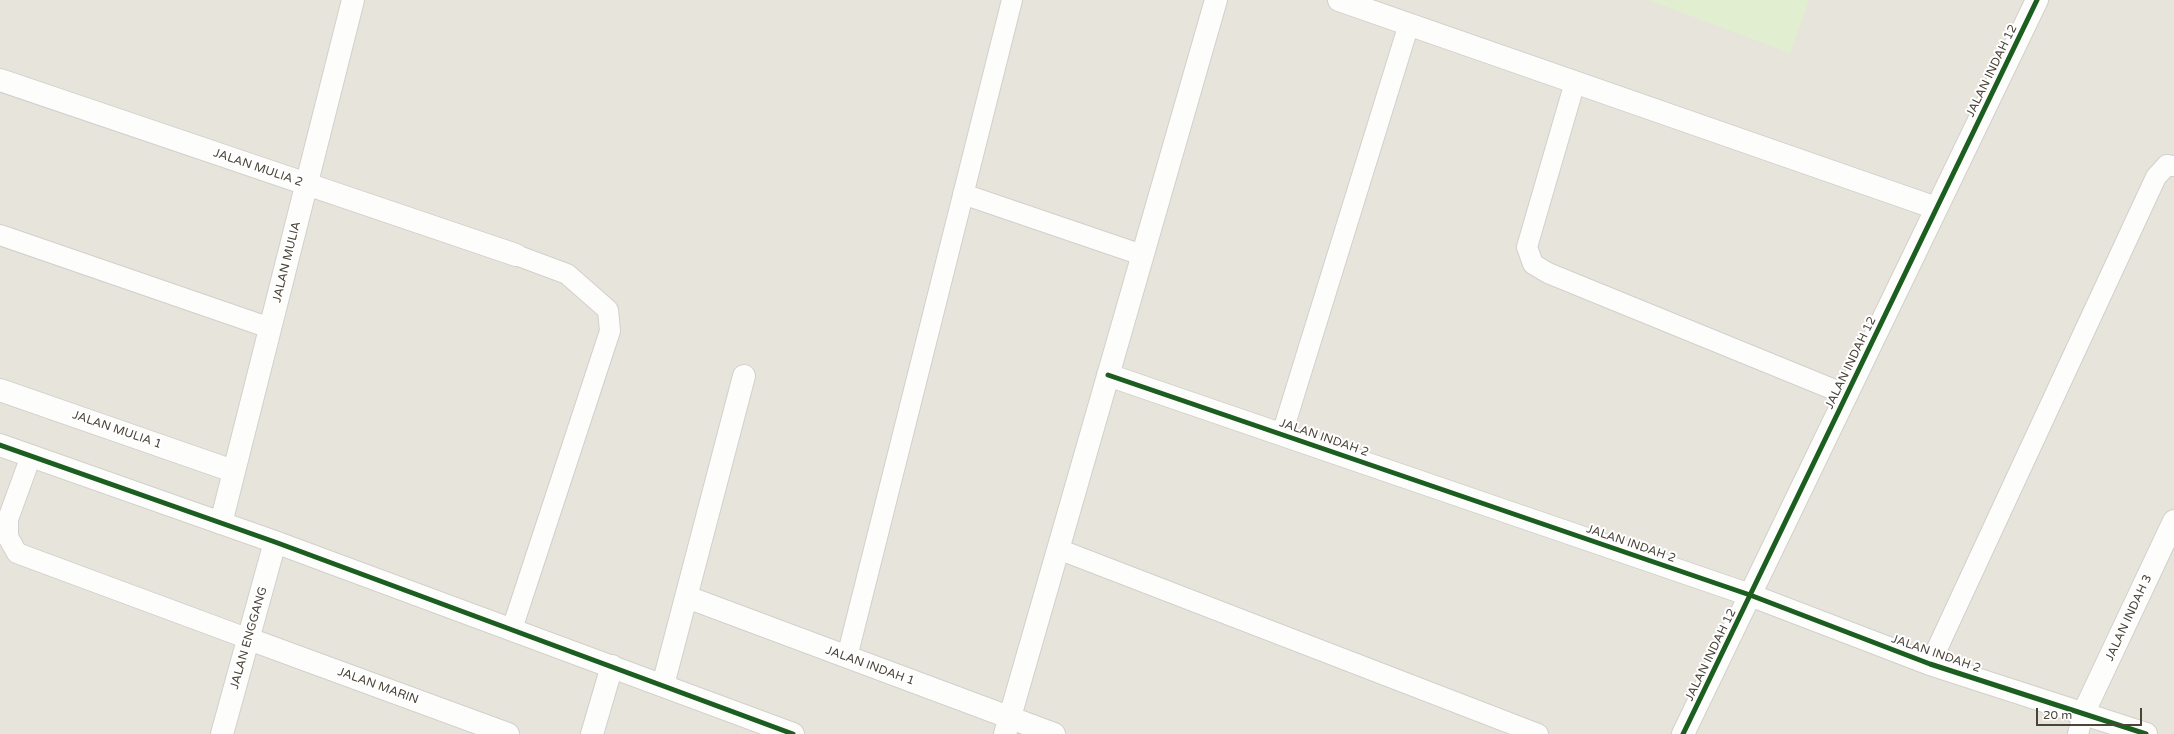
<!DOCTYPE html>
<style>
body{margin:0}
#map{position:relative;width:2174px;height:734px;overflow:hidden;background:#f4f2ee;font-family:"Varela Round",sans-serif}
canvas{display:block}
.scale{position:absolute;left:2036px;top:708px;width:106px;height:18px;box-sizing:border-box;border:2px solid #4b4439;border-top:0;padding-left:5px;font-size:12px;line-height:14px;white-space:nowrap;color:#4b4439;-webkit-text-stroke:3px #fff;paint-order:stroke}
</style>
<div id="map">
<canvas width="2174" height="734"></canvas>
<div class="scale">20 m</div>
</div>
<script>
const g = document.querySelector('canvas').getContext('2d');
g.lineJoin = 'round';
function fill(path, color) {
  g.fillStyle = color;
  g.fill(path, 'evenodd');
}
function poly(rows) {
  const path = new Path2D();
  for (const r of rows) {
    path.moveTo(r[0], r[1]);
    for (let i = 2; i < r.length; i += 2) path.lineTo(r[i], r[i + 1]);
  }
  return path;
}
function trace(path, color, width, dash) {
  g.strokeStyle = color;
  g.lineWidth = width;
  g.lineCap = dash ? 'butt' : 'round';
  g.setLineDash(dash || []);
  g.stroke(path);
}
function drawText(font, color, halo, rows, align = 'center') {
  g.font = font + ' "Varela Round",sans-serif';
  g.lineWidth = 4;
  g.setLineDash([]);
  g.textBaseline = 'middle';
  g.strokeStyle = halo;
  g.fillStyle = color;
  for (const [text, x, y, turn = 0] of rows) {
    g.save();
    g.translate(x, y);
    g.rotate((+turn || 0) * Math.PI / 180);
    g.textAlign = isNaN(turn) ? turn : align;
    if (halo) g.strokeText(text, 0, 0);
    g.fillText(text, 0, 0);
    g.restore();
  }
}
const residential = poly([
 [0,0,2174,0,2174,734,0,734]
]);
const green = poly([
 [1648,0,1809,0,1790,53]
]);
const lane = poly([
 [1575,82,1527,247,1533,264,1548,273,1847,395],
 [963,194,1142,255],
 [0,235,270,328],
 [1282,434,1409,24],
 [31,456,8,519,8,537,17,553,249,639],
 [1058,549,1538,734],
 [512,629,610,331,608,310,567,274,516,255],
 [847,657,1012,0],
 [1930,664,2156,177,2167,165,2174,166],
 [2078,734,2083,714]
]);
const street = poly([
 [1339,0,1936,208],
 [0,80,516,255],
 [1108,375,1750,595,1930,664,2146,734],
 [0,390,233,471],
 [0,445,275,542,793,734],
 [221,523,353,0],
 [687,597,1054,734],
 [249,639,508,734],
 [663,685,744,376],
 [2083,714,2174,521],
 [222,734,275,542],
 [592,734,612,666],
 [1005,734,1216,0],
 [1683,734,2037,0]
]);
const cycleway = poly([
 [1108,375,1750,595,1930,664,2146,734],
 [0,445,275,542,793,734],
 [1683,734,2037,0]
]);
const streetNames = [
 ["JALAN INDAH 12",1992,71,-64],
 ["JALAN MULIA 2",258,168,19],
 ["JALAN MULIA",287,262,-76],
 ["JALAN INDAH 12",1851,363,-64],
 ["JALAN MULIA 1",117,430,19],
 ["JALAN INDAH 2",1324,438,19],
 ["JALAN INDAH 2",1631,544,19],
 ["JALAN INDAH 3",2129,618,-65],
 ["JALAN ENGGANG",249,638,-74],
 ["JALAN INDAH 2",1936,654,19],
 ["JALAN INDAH 12",1711,655,-64],
 ["JALAN INDAH 1",870,666,20],
 ["JALAN MARIN",378,686,20]
];
fill(residential, '#e7e4dc');
fill(green, '#e1eecf');
trace(lane, '#d2d0cb', 22);
trace(street, '#d2d0cb', 24);
trace(lane, '#fdfdfc', 20);
trace(street, '#fdfdfc', 22);
trace(cycleway, '#1b5e20', 5);
drawText('12px', '#4b4439', '#fff', streetNames);
</script>
